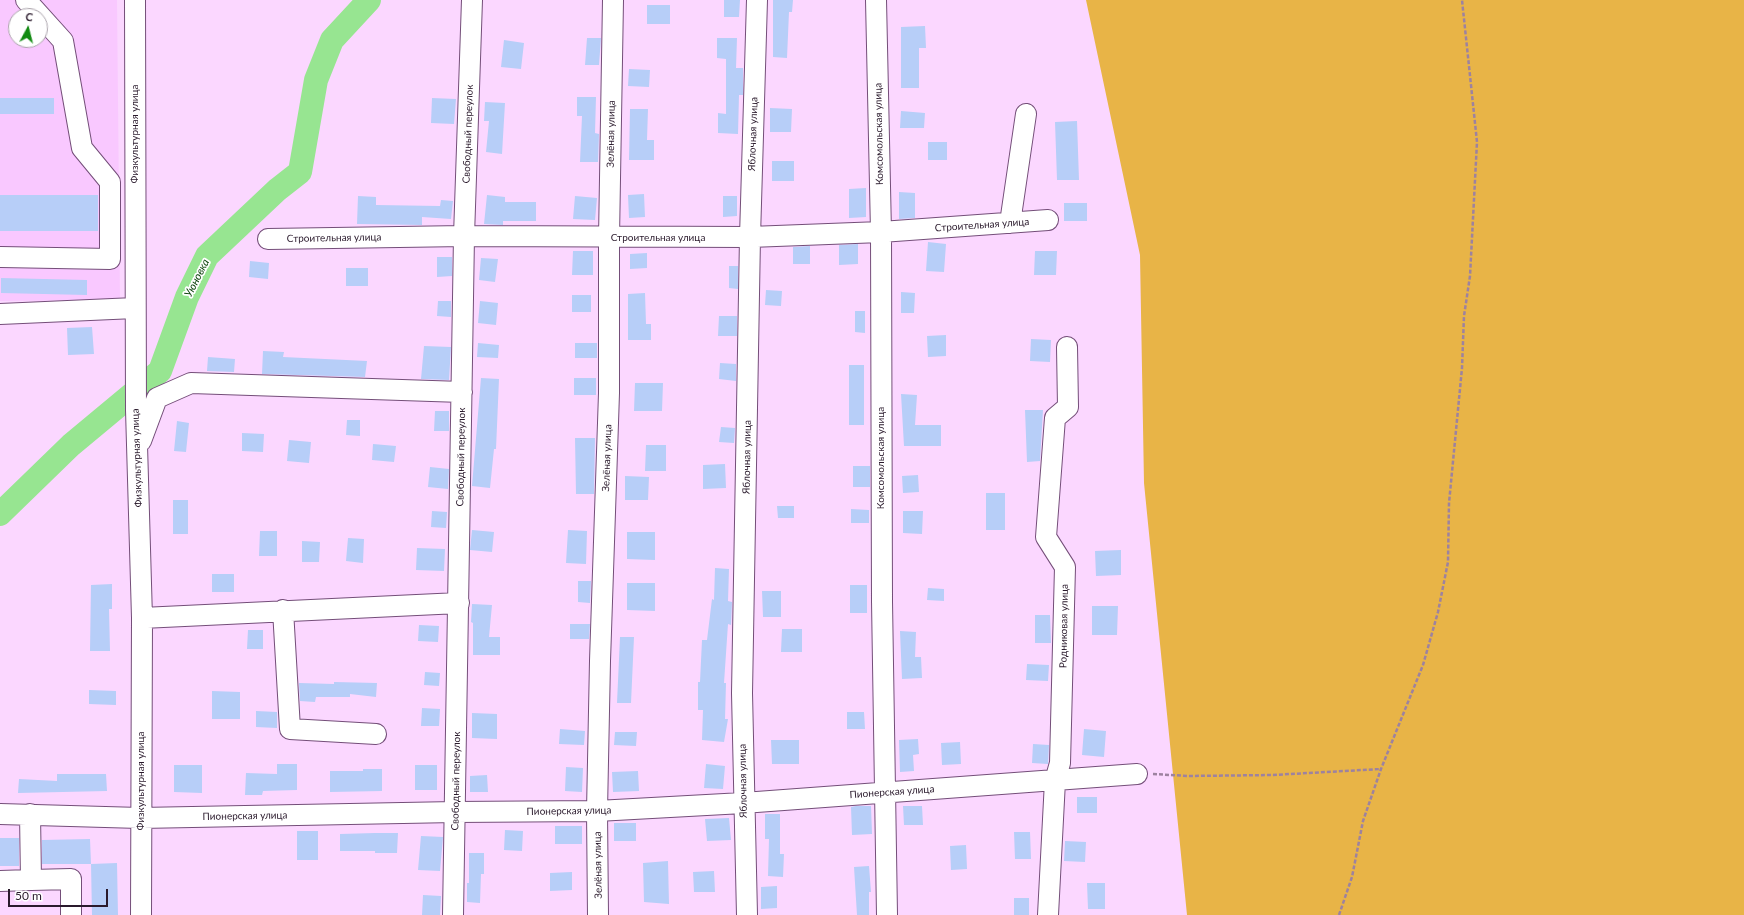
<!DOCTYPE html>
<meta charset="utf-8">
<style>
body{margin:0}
#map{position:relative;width:1744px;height:915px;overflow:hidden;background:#fbd7ff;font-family:Lato,sans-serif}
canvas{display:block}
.north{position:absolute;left:8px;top:8px;width:40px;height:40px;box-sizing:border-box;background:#fff;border:1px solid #aaa3ab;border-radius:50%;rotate:7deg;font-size:11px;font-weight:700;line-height:16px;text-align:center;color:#2a1a2c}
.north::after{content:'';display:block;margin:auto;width:14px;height:18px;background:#118a11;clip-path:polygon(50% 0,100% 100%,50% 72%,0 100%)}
.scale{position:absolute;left:8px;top:889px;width:100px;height:18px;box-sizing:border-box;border:2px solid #2a1a2c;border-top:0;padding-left:5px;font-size:12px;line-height:14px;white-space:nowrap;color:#2a1a2c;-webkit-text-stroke:3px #fff;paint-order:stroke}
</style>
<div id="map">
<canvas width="1744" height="915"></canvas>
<div class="north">С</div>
<div class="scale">50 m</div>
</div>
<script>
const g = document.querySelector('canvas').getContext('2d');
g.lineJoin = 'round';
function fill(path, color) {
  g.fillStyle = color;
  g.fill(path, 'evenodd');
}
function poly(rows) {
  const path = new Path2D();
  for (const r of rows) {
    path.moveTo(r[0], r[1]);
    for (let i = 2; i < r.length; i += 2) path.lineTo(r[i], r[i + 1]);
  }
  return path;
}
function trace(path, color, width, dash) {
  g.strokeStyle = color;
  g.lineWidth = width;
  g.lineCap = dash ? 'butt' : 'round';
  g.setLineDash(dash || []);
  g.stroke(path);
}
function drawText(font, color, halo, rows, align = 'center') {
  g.font = font + ' Lato,sans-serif';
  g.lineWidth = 3.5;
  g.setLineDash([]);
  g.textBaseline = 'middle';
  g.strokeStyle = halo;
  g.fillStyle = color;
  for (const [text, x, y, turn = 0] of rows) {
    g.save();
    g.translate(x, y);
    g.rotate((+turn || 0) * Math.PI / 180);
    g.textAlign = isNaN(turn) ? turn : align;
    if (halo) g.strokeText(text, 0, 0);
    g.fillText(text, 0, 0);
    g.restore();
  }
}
const built = poly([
 [0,0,117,0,120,300,0,301],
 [16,16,40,16,40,40,16,40]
]);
const green = poly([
 [1086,0,1744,0,1744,915,1187,915,1144,483,1140,255]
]);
const river = poly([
 [0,514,71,445,160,371,187,297,207,256,277,190,300,172,316,80,332,40,369,0]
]);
const building = poly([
 [724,0,740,0,739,17,724,17],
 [773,0,793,0,792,12,789,12,787,58,773,57],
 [647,5,670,5,670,24,647,24],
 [925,26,926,48,919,48,919,88,901,88,901,27],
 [587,38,601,38,599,65,585,65],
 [717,38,737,38,736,68,743,68,743,95,739,95,738,134,718,133,718,113,726,114,726,59,717,58],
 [504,40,524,43,521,69,501,67],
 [629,69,650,70,649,87,628,86],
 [577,97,596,97,595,133,599,134,598,162,580,162,582,116,577,116],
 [0,98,54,98,54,114,0,114],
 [432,98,456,99,454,124,431,123],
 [485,102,505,103,502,154,486,152,489,121,484,121],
 [770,108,792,109,791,132,770,132],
 [630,109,648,109,647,140,654,140,654,160,629,160],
 [901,111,925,113,924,128,900,128],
 [1077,121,1079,180,1057,180,1055,122],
 [928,142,947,142,947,160,928,160],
 [772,161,794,161,794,181,772,181],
 [866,188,866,217,849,218,849,189],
 [899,192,915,193,915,218,899,219],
 [644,194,645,217,629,218,628,195],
 [0,195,98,195,98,231,0,231],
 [487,195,505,197,505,202,536,202,536,221,503,221,503,225,484,224],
 [358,196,376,197,376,205,440,206,441,200,453,201,451,219,422,217,422,225,357,224],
 [575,196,597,198,595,220,573,219],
 [723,196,737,196,737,216,723,217],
 [1064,203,1087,203,1087,221,1064,221],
 [928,242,946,244,944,272,926,271],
 [858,244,858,264,839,265,839,245],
 [810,246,810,264,793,264,793,247],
 [573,251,593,251,593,275,572,275],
 [1035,251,1057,251,1056,275,1034,275],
 [647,253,647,268,630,269,630,254],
 [437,257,452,257,452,276,437,277],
 [481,258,498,259,495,282,479,280],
 [250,261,269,263,268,279,249,277],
 [729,266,738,266,738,289,729,288],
 [346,268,368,268,368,286,346,286],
 [1,278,87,280,87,295,1,293],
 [766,290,782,291,781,306,765,305],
 [901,292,915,293,914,313,901,313],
 [645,293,646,324,651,324,651,340,628,340,628,294],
 [572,295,591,295,591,312,572,312],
 [438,301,451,301,451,317,437,316],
 [480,301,498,303,496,325,478,323],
 [855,311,865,311,865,333,855,332],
 [719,316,737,316,737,336,718,336],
 [92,327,94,354,68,355,67,328],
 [946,335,946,356,928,357,927,336],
 [1031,339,1051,340,1050,362,1030,361],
 [478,343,499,345,498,358,477,357],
 [575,343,597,343,597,358,575,358],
 [424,346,451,347,449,380,421,379],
 [263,351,284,352,283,357,367,361,365,377,262,374],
 [208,357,235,359,234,372,207,371],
 [720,363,736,364,736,381,719,379],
 [849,365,864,365,864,425,849,425],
 [481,378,499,379,496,449,494,449,490,488,472,486],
 [574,378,596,378,596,395,574,395],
 [635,383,663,383,662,411,634,411],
 [901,394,917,395,915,425,941,425,941,446,904,446],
 [1025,410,1043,410,1040,461,1027,462],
 [435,411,449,411,449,431,434,431],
 [347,420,360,420,360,436,346,435],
 [177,421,189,423,186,452,174,451],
 [721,427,735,428,734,443,719,442],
 [242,433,264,434,263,452,242,451],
 [575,438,595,438,594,494,576,494],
 [289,440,311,442,309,463,287,461],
 [373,444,396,446,394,462,372,460],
 [646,445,666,445,666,471,645,471],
 [725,464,726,488,703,489,703,465],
 [853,466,870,466,870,487,853,487],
 [430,467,449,469,448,489,428,487],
 [918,475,919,492,903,493,902,476],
 [625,476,649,477,648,500,625,500],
 [986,493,1005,493,1005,530,986,530],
 [173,500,188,500,188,534,173,534],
 [777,506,794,506,794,518,778,518],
 [851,509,869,510,869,523,851,523],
 [432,511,447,512,446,528,431,527],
 [903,511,923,511,922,534,903,533],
 [472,530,494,532,492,552,470,550],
 [568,530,587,531,586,564,566,563],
 [260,531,277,531,277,556,259,556],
 [627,532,655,532,655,560,627,559],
 [348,538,364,539,363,563,346,561],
 [302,541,320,542,319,562,302,562],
 [417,548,445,549,444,571,416,570],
 [1121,550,1121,575,1096,576,1095,551],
 [715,568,729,569,728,601,732,602,731,625,728,624,724,683,726,683,725,719,728,719,724,742,702,740,703,710,698,710,698,682,700,682,702,640,707,640,712,599,714,600],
 [212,574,234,574,234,592,212,592],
 [578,581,591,581,590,603,578,602],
 [627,583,655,583,655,611,627,610],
 [112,584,112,609,109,609,110,651,90,651,91,585],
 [850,585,867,585,867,613,850,613],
 [928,588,944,589,944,601,927,600],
 [762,591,781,591,781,617,763,617],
 [472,604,492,605,489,637,500,637,500,655,473,655,473,623,471,622],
 [1092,606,1118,606,1117,635,1092,635],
 [1035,615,1050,615,1051,643,1035,643],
 [570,624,590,624,589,639,570,639],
 [419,625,439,626,438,642,418,641],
 [782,629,802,629,802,652,781,652],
 [248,630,263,630,263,649,247,649],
 [900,631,916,632,915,657,921,657,922,678,902,679],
 [620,637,634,637,631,703,617,703],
 [1027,664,1049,665,1048,681,1026,680],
 [425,672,440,673,439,686,424,685],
 [334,682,377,683,376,697,350,694,350,697,316,697,315,702,300,701,299,683,334,684],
 [89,690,116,691,116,705,89,704],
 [212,691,240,692,240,719,212,719],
 [422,708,440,709,439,726,421,726],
 [256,711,277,712,277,728,256,727],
 [847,712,864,712,865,729,847,729],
 [472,713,497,714,497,739,472,738],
 [560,729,585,731,584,745,559,744],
 [1084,729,1106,731,1104,757,1082,755],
 [615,732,637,732,636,746,614,745],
 [918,739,919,754,913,755,914,771,900,772,899,740],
 [771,740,799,740,799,764,772,764],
 [960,742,961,764,942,765,941,743],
 [1033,744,1049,745,1048,764,1032,763],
 [277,764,297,764,297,790,263,791,262,795,245,795,246,773,277,774],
 [706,764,725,766,723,789,704,788],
 [174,765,202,765,202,793,174,792],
 [415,765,437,765,437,790,415,790],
 [566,767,583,768,582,792,565,791],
 [363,769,382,769,382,791,330,792,330,771,363,771],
 [638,771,639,791,613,792,612,772],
 [57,774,106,774,107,791,18,793,19,779,57,781],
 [487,775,488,792,470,792,470,776],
 [1077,797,1097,797,1097,813,1077,813],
 [856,806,871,806,872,834,852,835,851,807],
 [903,806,922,806,923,825,904,825],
 [765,814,780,814,780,854,784,854,783,877,768,876,769,839,765,839],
 [729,818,731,840,707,841,705,819],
 [614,823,636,823,636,841,614,841],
 [555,826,582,826,582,844,555,844],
 [505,830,523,831,522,851,504,850],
 [297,831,318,831,318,860,297,860],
 [1014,832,1030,832,1031,859,1015,859],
 [375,833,398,833,397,853,375,853,375,851,340,851,340,834],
 [421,836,443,837,440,871,418,870],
 [0,838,19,838,19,866,0,866],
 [90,839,91,864,42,864,42,840],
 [1065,841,1086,842,1085,862,1064,861],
 [966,845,967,869,951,870,950,846],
 [469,853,484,853,484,874,481,874,480,903,467,902,467,883,469,883],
 [668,861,669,904,644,902,643,863],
 [117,863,118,915,92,915,91,864],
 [869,866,871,892,869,892,869,915,857,915,854,867],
 [714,871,715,892,694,892,693,872],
 [572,872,572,890,550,891,550,873],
 [1087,883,1105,883,1105,909,1088,909],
 [777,886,777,908,761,909,761,887],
 [423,895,441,896,440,915,422,915],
 [1014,898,1029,898,1029,915,1014,915]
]);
const path = poly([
 [1153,774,1188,776,1273,775,1381,769],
 [1339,915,1352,877,1363,821,1381,769,1423,665,1438,612,1448,562,1449,503,1462,368,1464,316,1470,276,1477,142,1462,0]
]);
const minor = poly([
 [135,0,136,410,142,618,141,915],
 [876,0,881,232,882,601,887,915],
 [1010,223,1026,114],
 [268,239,464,236,750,237,881,232,1048,220],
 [1,257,110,259,110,182,82,148,63,41,26,0],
 [0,314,135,308],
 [141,441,157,398,191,383,462,392],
 [283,610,290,729,376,734],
 [142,618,459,603],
 [0,814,140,818,455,812,597,811,743,803,1137,774],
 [31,880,71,879,71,915],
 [0,881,31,880,30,814],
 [453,915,464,236,472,0],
 [598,915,597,811,600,661,609,393,609,238,613,0],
 [747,915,742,693,750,237,757,0],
 [1048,915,1055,781,1060,763,1065,567,1046,537,1055,418,1068,407,1067,347]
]);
const streetNames = [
 ["Физкультурная улица",135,134,-90],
 ["Свободный переулок",468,134,-88],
 ["Зелёная улица",611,134,-89],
 ["Яблочная улица",753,134,-88],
 ["Комсомольская улица",879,134,-91],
 ["Строительная улица",982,225,-4],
 ["Строительная улица",334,238,-1],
 ["Строительная улица",658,238],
 ["Свободный переулок",461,457,-89],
 ["Яблочная улица",747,457,-89],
 ["Физкультурная улица",137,458,-92],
 ["Зелёная улица",607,458,-88],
 ["Комсомольская улица",881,458,-90],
 ["Родниковая улица",1064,626,-89],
 ["Физкультурная улица",141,781,-90],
 ["Свободный переулок",456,781,-89],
 ["Яблочная улица",743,781,-91],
 ["Пионерская улица",892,792,-4],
 ["Пионерская улица",569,811,-1],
 ["Пионерская улица",245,816,-1],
 ["Зелёная улица",598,865,-91]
];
const waterNames = [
 ["Уюновка",197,278,-63]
];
fill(built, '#f9c8ff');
fill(green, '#e8b447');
trace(river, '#97e591', 24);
fill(building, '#b7cef8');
trace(minor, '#744e79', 22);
trace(path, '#9d82a0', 2.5, [4, 2]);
trace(minor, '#fff', 20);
drawText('10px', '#2a1a2c', '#fff', streetNames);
drawText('italic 11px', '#0c420b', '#fff', waterNames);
</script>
